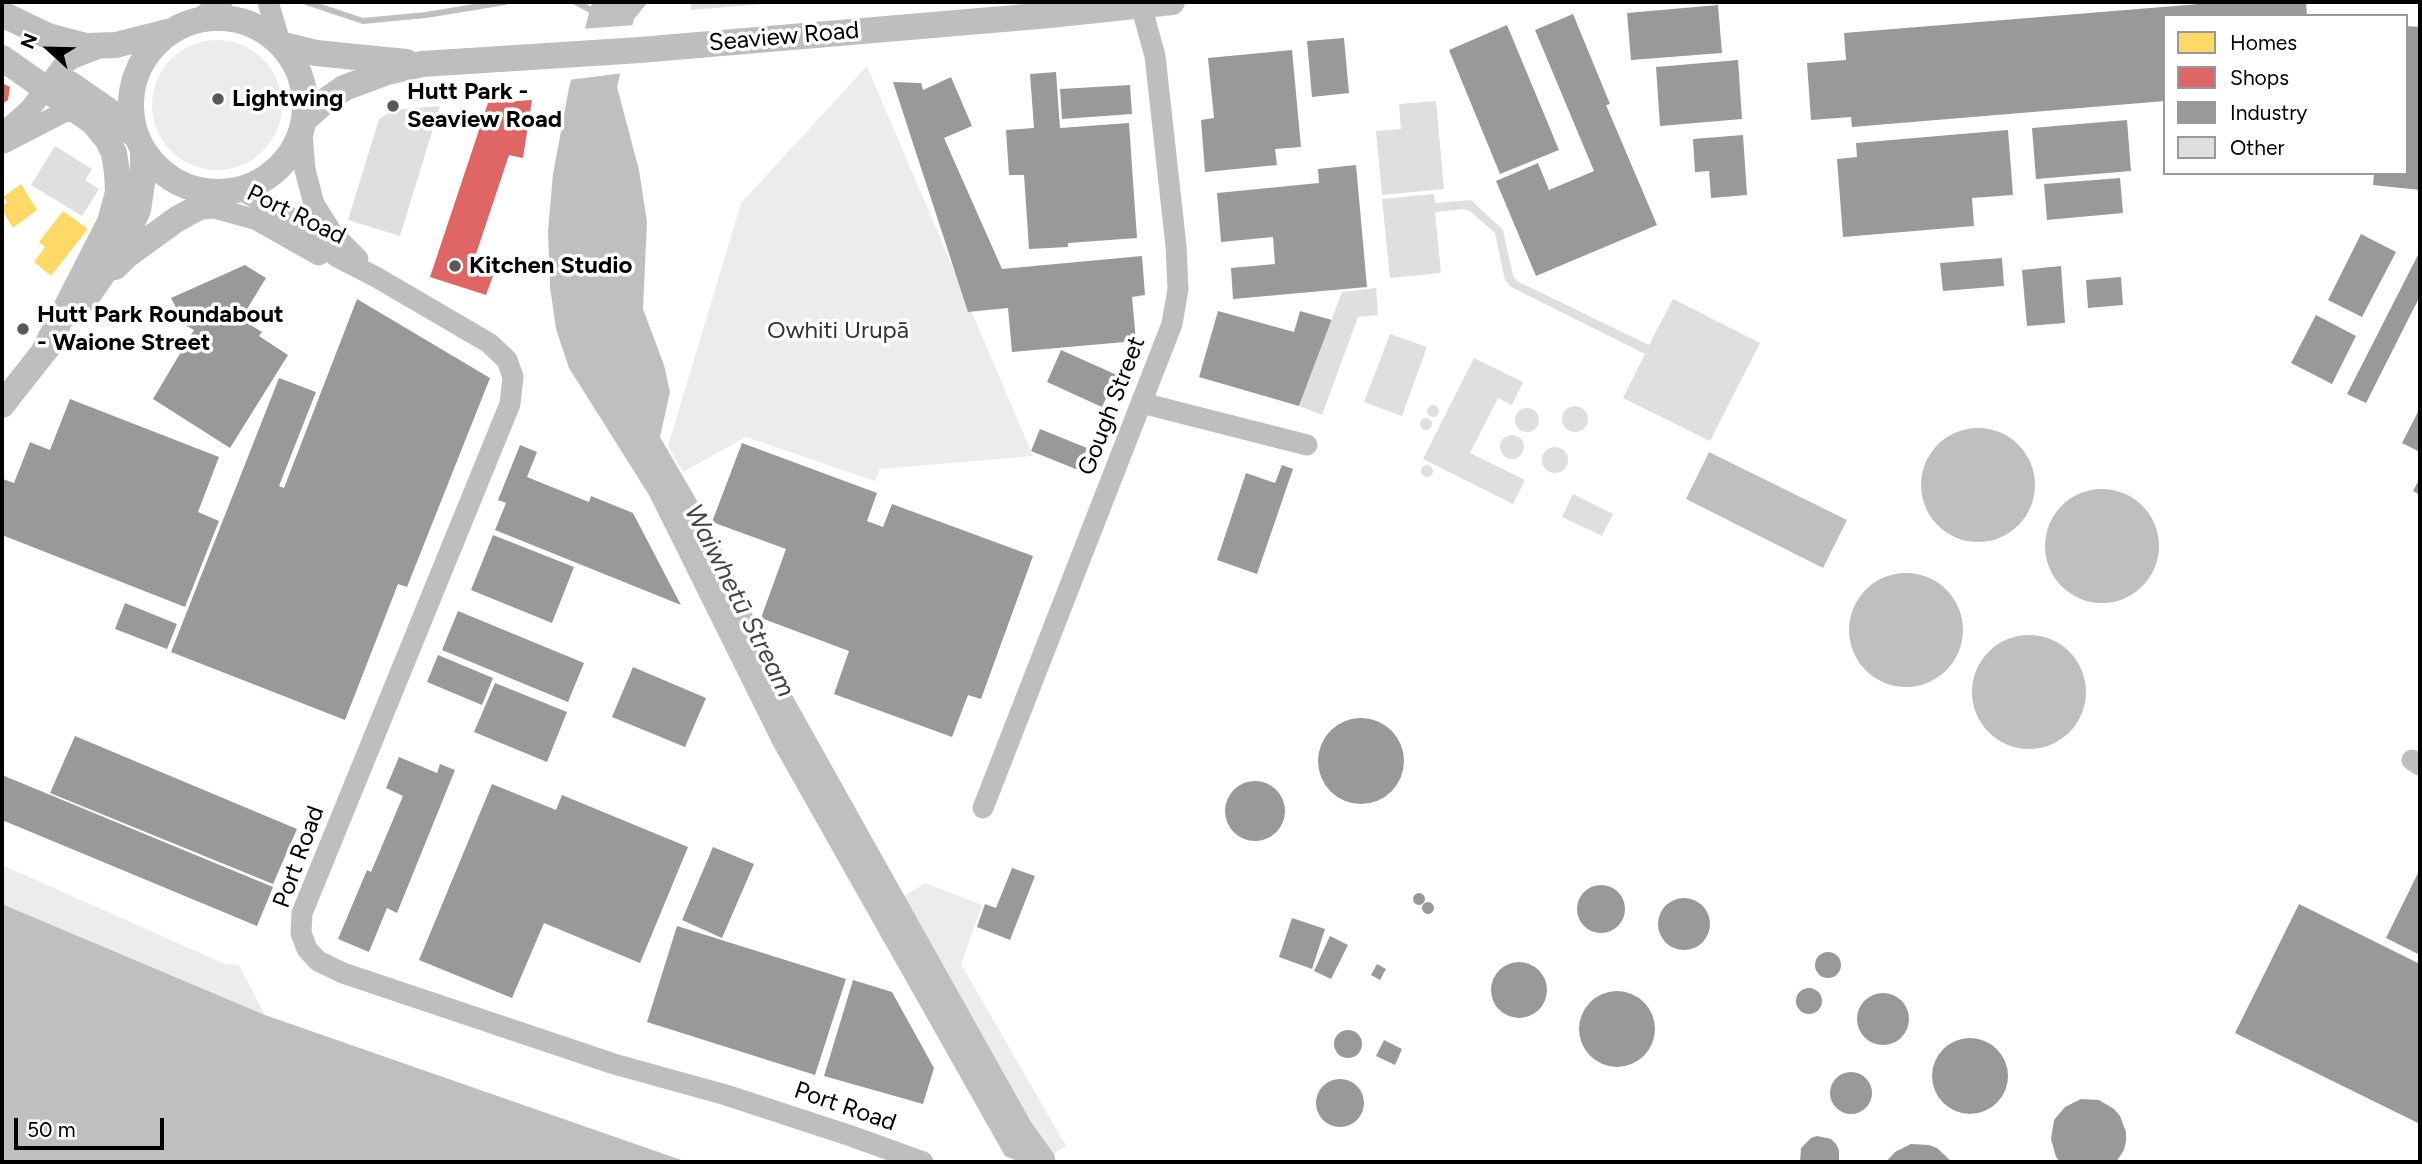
<!DOCTYPE html>
<meta charset="utf-8">
<style>
body{margin:0}
#map{position:relative;width:2422px;height:1164px;overflow:hidden;background:#fff;font-family:Figtree,sans-serif}
canvas{display:block}
.frame{position:absolute;inset:0;border:4px solid #000;pointer-events:none}
.legend{position:absolute;left:2163px;top:14px;width:245px;height:161px;box-sizing:border-box;background:#fff;border:2px solid #999;margin:0;padding:9px 12px;list-style:none;font-size:21px;color:#000}
.legend li{display:flex;align-items:center;gap:14px;height:35px}
.legend b{width:35px;border:2px solid #999}
.north{position:absolute;left:14px;top:14px;width:70px;height:70px;-webkit-text-stroke:5px #fff;paint-order:stroke;rotate:292deg;font-size:19px;font-weight:700;line-height:28px;text-align:center;color:#000}
.north::after{content:'';display:block;margin:auto;width:24px;height:32px;background:#000;clip-path:polygon(50% 0,100% 100%,50% 72%,0 100%)}
.scale{position:absolute;left:14px;top:1118px;width:150px;height:32px;box-sizing:border-box;border:4px solid #000;border-top:0;padding-left:9px;font-size:21px;line-height:24px;white-space:nowrap;color:#000;-webkit-text-stroke:5px #fff;paint-order:stroke}
</style>
<div id="map">
<canvas width="2422" height="1164"></canvas>
<div class="frame"></div>
<ul class="legend">
<li><b style="height:19px;background:#ffd966"></b>Homes</li>
<li><b style="height:19px;background:#e06666"></b>Shops</li>
<li><b style="height:19px;background:#999"></b>Industry</li>
<li><b style="height:19px;background:#dfdfdf"></b>Other</li>
</ul>
<div class="north">N</div>
<div class="scale">50 m</div>
</div>
<script>
const g = document.querySelector('canvas').getContext('2d');
g.lineJoin = 'round';
function fill(path, color) {
  g.fillStyle = color;
  g.fill(path, 'evenodd');
}
function poly(rows) {
  const path = new Path2D();
  for (const r of rows) {
    if (r.length === 3) {
      path.moveTo(r[0] + r[2], r[1]);
      path.arc(r[0], r[1], r[2], 0, 2 * Math.PI);
      continue;
    }
    path.moveTo(r[0], r[1]);
    for (let i = 2; i < r.length; i += 2) path.lineTo(r[i], r[i + 1]);
  }
  return path;
}
function trace(path, color, width, dash) {
  g.strokeStyle = color;
  g.lineWidth = width;
  g.lineCap = dash ? 'butt' : 'round';
  g.setLineDash(dash || []);
  g.stroke(path);
}
function drawText(font, color, halo, rows, align = 'center') {
  g.font = font + ' Figtree,sans-serif';
  g.lineWidth = 7;
  g.setLineDash([]);
  g.textBaseline = 'middle';
  g.strokeStyle = halo;
  g.fillStyle = color;
  for (const [text, x, y, turn = 0] of rows) {
    g.save();
    g.translate(x, y);
    g.rotate((+turn || 0) * Math.PI / 180);
    g.textAlign = isNaN(turn) ? turn : align;
    if (halo) g.strokeText(text, 0, 0);
    g.fillText(text, 0, 0);
    g.restore();
  }
}
const green = poly([
 [217,105,65],
 [867,66,1033,456,880,469,875,481,746,437,683,472,668,446,741,203],
 [2,865,225,964,239,965,265,1015,2,904],
 [925,883,982,905,961,964,1066,1146,1054,1154,1031,1122,904,896]
]);
const water = poly([
 [592,2,648,2,634,19,617,87,639,170,647,222,643,309,664,365,670,392,660,437,707,518,782,677,1031,1122,1054,1154,1056,1162,1020,1162,1005,1156,774,747,649,495,569,368,556,329,550,287,548,231,553,174,569,88],
 [1978,485,57],
 [1709,452,1847,520,1823,568,1686,499],
 [2102,546,57],
 [1906,630,57],
 [2029,692,57],
 [2,904,265,1015,687,1162,2,1162]
]);
const pier = poly([
 [636,25,624,73,568,80,580,29]
]);
const homes = poly([
 [21,184,37,210,13,228,2,210,2,206,7,202,3,197],
 [63,211,88,229,51,276,34,262,45,247,39,242]
]);
const shops = poly([
 [2,83,10,87,8,100,2,104],
 [532,100,523,158,509,155,473,263,495,270,486,295,430,277,488,103]
]);
const industry = poly([
 [2224,2,2306,2,2307,16,2165,16,2165,101,1852,127,1851,117,1811,120,1807,63,1846,60,1844,33],
 [1718,5,1722,53,1631,60,1627,13],
 [1573,14,1610,104,1606,105,1657,225,1536,276,1496,181,1538,163,1549,190,1594,171,1535,30],
 [1507,25,1559,150,1500,174,1449,50],
 [2406,26,2420,27,2420,190,2373,185,2374,173,2406,173],
 [1344,38,1349,93,1312,97,1307,41],
 [1292,50,1301,147,1275,149,1277,165,1205,172,1201,120,1214,118,1208,58],
 [1738,60,1742,119,1660,126,1656,67],
 [1056,72,1060,128,1129,123,1137,238,1068,243,1068,247,1029,249,1024,175,1009,175,1006,130,1034,128,1030,74],
 [951,77,972,126,944,138,1002,269,1142,256,1145,295,1132,297,1136,341,1012,352,1008,308,968,312,893,82,921,83,923,90],
 [1130,85,1132,114,1062,119,1060,89],
 [2127,120,2131,171,2036,179,2032,128],
 [2008,130,2013,195,1972,198,1974,226,1843,237,1837,159,1857,157,1856,143],
 [1743,135,1747,195,1711,198,1709,171,1695,172,1693,139],
 [1356,165,1367,287,1233,299,1231,268,1275,264,1273,237,1221,242,1217,193,1319,183,1318,169],
 [2120,178,2123,213,2047,220,2044,184],
 [2361,234,2396,252,2362,317,2328,300],
 [2420,251,2420,296,2366,403,2347,394],
 [2002,258,2004,286,1943,291,1940,263],
 [245,265,266,278,241,319,262,332,259,336,288,355,230,448,153,399,194,330,185,325,171,298],
 [2061,266,2065,323,2027,326,2022,270],
 [2121,277,2123,305,2088,308,2086,280],
 [357,299,490,378,407,587,398,584,345,720,171,652,279,378,316,392,279,486,284,488],
 [1218,311,1294,332,1300,311,1332,320,1299,406,1199,377],
 [2316,315,2356,336,2332,384,2291,363],
 [1061,350,1117,375,1102,407,1047,382],
 [70,399,219,457,198,512,219,521,185,607,2,535,3,479,14,483,30,442,50,450],
 [2420,408,2420,452,2402,443],
 [1040,429,1087,448,1078,470,1031,451],
 [742,443,877,493,867,521,883,527,892,504,1033,556,981,699,968,695,952,737,834,694,849,651,761,618,786,549,712,522],
 [520,445,537,452,527,477,589,502,591,496,633,513,681,605,495,530,506,503,498,500],
 [1282,465,1293,469,1257,574,1217,560,1246,473,1275,483],
 [2420,478,2420,495,2413,491],
 [493,535,574,567,552,623,471,590],
 [125,603,177,624,167,649,115,629],
 [458,611,584,663,568,702,442,650],
 [438,655,493,678,482,705,427,682],
 [633,667,706,698,685,747,612,717],
 [495,683,567,712,547,762,474,732],
 [1361,761,43],
 [75,736,297,829,273,884,50,793],
 [399,757,437,773,440,764,455,770,397,913,387,908,369,952,338,939,367,870,371,872,403,796,386,788],
 [2,775,273,887,257,926,2,820],
 [1255,811,30],
 [492,784,556,810,562,795,688,847,640,963,544,923,512,998,419,960],
 [713,847,754,864,722,938,682,920],
 [1012,868,1035,876,1010,940,977,927,985,904,996,908],
 [2420,869,2420,955,2386,938],
 [1601,909,24],
 [1419,899,6],
 [1684,924,26],
 [1428,908,6],
 [2299,904,2420,964,2420,1124,2235,1033],
 [1292,918,1325,929,1312,969,1279,957],
 [677,926,846,979,815,1075,647,1022],
 [1330,936,1348,945,1331,979,1314,971],
 [1828,965,13],
 [1519,990,28],
 [1377,964,1386,969,1380,980,1371,975],
 [853,980,892,992,934,1068,923,1104,824,1076],
 [1809,1001,13],
 [1617,1029,38],
 [1883,1019,26],
 [1348,1044,14],
 [1970,1076,38],
 [1384,1040,1402,1049,1395,1065,1376,1056],
 [1851,1093,21],
 [1340,1103,24],
 [2081,1099,2099,1100,2114,1109,2120,1116,2126,1132,2126,1141,2124,1150,2116,1162,2060,1162,2056,1157,2051,1139,2054,1120,2065,1107],
 [1817,1136,1831,1139,1836,1144,1839,1150,1839,1162,1800,1162,1801,1148,1811,1138],
 [1911,1144,1929,1145,1937,1148,1952,1162,1886,1162,1895,1152]
]);
const stream = poly([
 [306,2,363,21,426,15,505,2],
 [576,2,596,13]
]);
const building = poly([
 [690,2,761,2,761,4,691,10],
 [1436,101,1444,189,1382,195,1376,131,1401,129,1399,104],
 [440,106,400,236,348,220,379,119,393,110],
 [55,146,92,169,85,180,99,189,82,216,31,185],
 [1434,194,1435,203,1471,200,1503,230,1513,276,1517,281,1649,345,1673,299,1760,343,1710,441,1623,398,1645,354,1511,287,1505,280,1495,233,1471,212,1464,209,1435,212,1441,273,1390,278,1382,199],
 [1376,288,1378,315,1358,317,1322,415,1299,406,1342,292],
 [1390,334,1427,347,1402,416,1364,402],
 [1474,358,1523,382,1512,405,1498,398,1470,453,1525,480,1513,504,1423,459],
 [1433,411,6],
 [1575,419,13],
 [1527,420,12],
 [1426,424,6],
 [1512,447,12],
 [1555,460,13],
 [1427,471,6],
 [1573,494,1613,514,1602,536,1562,517]
]);
const minor = poly([
 [268,2,280,42],
 [197,20,222,2],
 [302,132,305,170,314,204,333,234,358,259],
 [2,134,30,109,62,67,71,59,102,47],
 [4,143,64,112,73,111,86,117],
 [240,190,283,212,337,257,376,277,489,343,507,360,513,377,510,404,302,913,301,933,307,949,318,961,343,973,614,1064,726,1095,851,1136,923,1162],
 [194,210,214,208,257,220,319,255],
 [1142,403,1307,445],
 [2412,760,2420,765],
 [983,808,1172,324,1178,289,1176,246,1155,56,1141,5]
]);
const major = poly([
 [2,14,48,36,86,46,116,45,167,32],
 [218,105,87],
 [283,45,316,53,406,62],
 [2,58,93,122,107,139,114,153,117,172,118,192,110,222,43,353],
 [70,84,113,114,137,137],
 [305,119,324,102,344,88,387,72,422,64,640,50,1050,15,1172,2],
 [115,267,126,256,177,219,227,192],
 [86,298,120,249,138,210,143,176,143,150],
 [2,405,54,339]
]);
const markers = [
 [218,99,7,"#595959"],
 [393,106,7,"#595959"],
 [455,266,7,"#595959"],
 [23,329,7,"#595959"]
];
const streetNames = [
 ["Seaview Road",784,37,-5],
 ["Port Road",296,215,26],
 ["Gough Street",1112,406,-69],
 ["Port Road",299,857,-70],
 ["Port Road",845,1107,19]
];
const poiNames = [
 ["Hutt Park -",407,92],
 ["Seaview Road",407,120],
 ["Lightwing",232,99],
 ["Kitchen Studio",469,266],
 ["Hutt Park Roundabout",37,315],
 ["- Waione Street",37,343]
];
const parkNames = [
 ["Owhiti Urupā",838,331]
];
const waterNames = [
 ["Waiwhetū Stream",739,601,63]
];
fill(green, '#ececec');
fill(water, '#bfbfbf');
fill(pier, '#fff');
fill(homes, '#ffd966');
fill(shops, '#e06666');
fill(industry, '#999');
trace(stream, '#bfbfbf', 6);
fill(building, '#dfdfdf');
trace(minor, '#bebebe', 21);
trace(major, '#bebebe', 26);
for (const [x, y, r, color] of markers) {
  const dot = new Path2D();
  dot.arc(x, y, r, 0, 2 * Math.PI);
  g.fillStyle = color;
  g.fill(dot);
  trace(dot, '#fff', 2.5);
}
drawText('24px', '#000', '#fff', streetNames);
drawText('bold 24px', '#000', '#fff', poiNames, 'left');
drawText('24px', '#333', '#fff', parkNames);
drawText('italic 26px', '#444', '#fff', waterNames);
</script>
